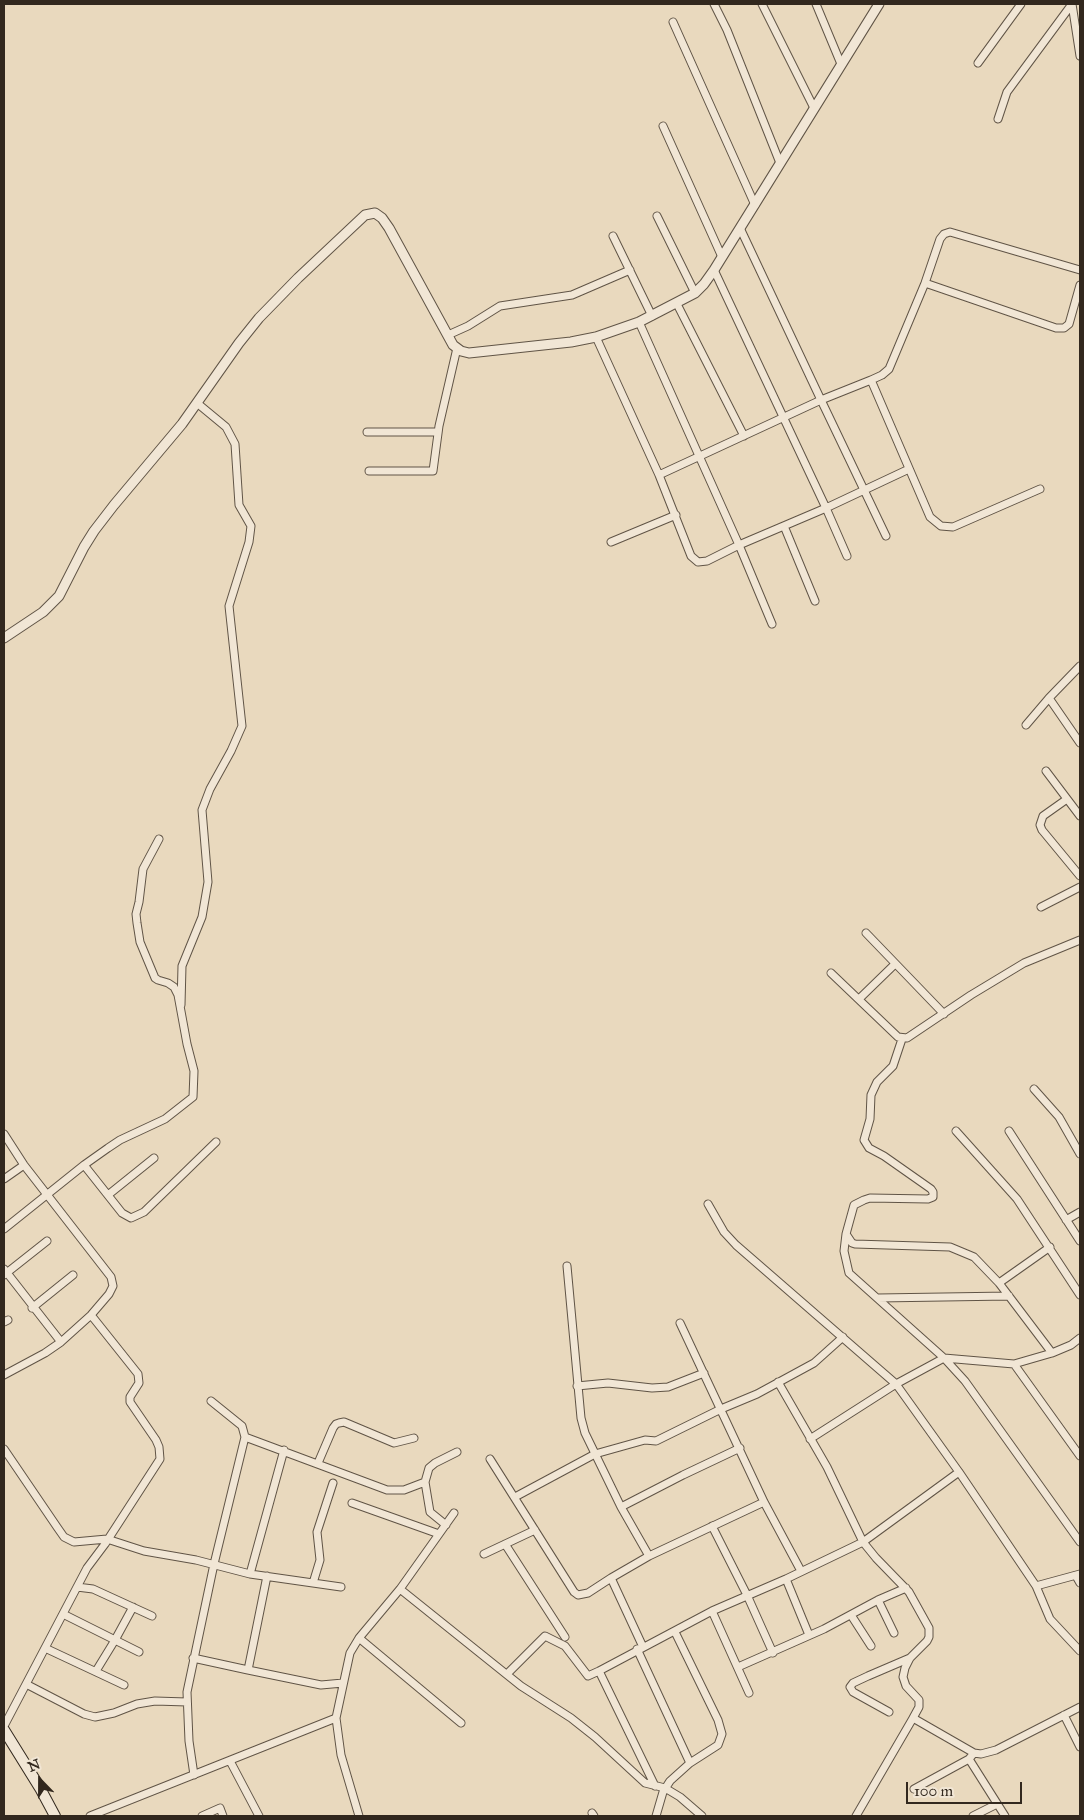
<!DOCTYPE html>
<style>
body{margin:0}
#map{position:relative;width:1084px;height:1820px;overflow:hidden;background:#e9d9be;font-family:"IM FELL Great Primer",serif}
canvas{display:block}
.frame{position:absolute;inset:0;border:5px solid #32281e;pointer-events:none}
.north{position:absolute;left:15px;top:1755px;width:50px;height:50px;-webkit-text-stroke:4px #f1e6d5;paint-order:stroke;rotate:338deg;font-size:14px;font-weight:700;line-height:20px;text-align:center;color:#32281e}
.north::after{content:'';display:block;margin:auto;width:18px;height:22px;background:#32281e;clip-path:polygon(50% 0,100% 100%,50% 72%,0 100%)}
.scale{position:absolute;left:906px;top:1782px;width:116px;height:22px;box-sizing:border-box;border:2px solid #32281e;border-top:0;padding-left:6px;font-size:15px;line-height:18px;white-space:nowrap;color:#32281e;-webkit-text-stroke:4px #f1e6d5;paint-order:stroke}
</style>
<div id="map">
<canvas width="1084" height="1820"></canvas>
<div class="frame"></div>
<div class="north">N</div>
<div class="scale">100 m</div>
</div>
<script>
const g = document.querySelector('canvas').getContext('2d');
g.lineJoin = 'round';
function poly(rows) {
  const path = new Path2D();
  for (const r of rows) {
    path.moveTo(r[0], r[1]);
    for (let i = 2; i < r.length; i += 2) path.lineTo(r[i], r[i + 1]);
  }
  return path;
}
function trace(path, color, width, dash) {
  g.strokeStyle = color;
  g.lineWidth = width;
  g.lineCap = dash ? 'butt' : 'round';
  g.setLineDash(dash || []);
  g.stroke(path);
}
const minor = poly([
 [714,4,727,30,780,163],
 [762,4,814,108],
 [816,4,841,64],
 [1072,4,1080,56],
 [673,22,755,205],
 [978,63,1021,4],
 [998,119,1007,92,1072,4],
 [663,126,722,257],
 [657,216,695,293],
 [613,236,652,316],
 [925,283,1056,328,1064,328,1069,324,1080,285],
 [677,304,744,436],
 [639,322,739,545,826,508,714,270],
 [448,335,468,326,500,306,572,295,630,270],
 [596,337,659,475,821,400,740,228],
 [871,380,882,375,889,369,925,283,940,239,944,234,950,232,1080,270],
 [367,432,438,432],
 [369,471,433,471,439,426,457,348],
 [659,475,691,556,698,562,707,561,739,545,772,624],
 [784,526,815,601],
 [886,536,821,400,871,380,930,517,941,526,953,527,1040,489],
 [611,542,676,515],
 [847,556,826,508,909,469],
 [1049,698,1080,743],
 [1026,725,1049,698,1080,666],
 [1046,771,1080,816],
 [1067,799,1043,816,1040,825,1042,830,1080,876],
 [1041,907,1080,887],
 [866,933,944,1014],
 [831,973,898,1037,907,1038,971,995,1024,963,1080,940],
 [859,999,895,964],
 [181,1005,182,966,202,917,208,882,202,810,210,789,231,751,242,726,229,606,249,542,251,526,239,505,235,444,226,427,197,403],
 [902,1039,893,1066,877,1082,871,1095,870,1119,864,1140,869,1148,884,1156,931,1189,933,1192,933,1197,928,1199,870,1198,864,1200,854,1205,846,1234,852,1243,855,1244,950,1247,974,1257,999,1283,1052,1353,1014,1364,1080,1456],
 [1034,1089,1059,1117,1080,1154],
 [956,1131,1017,1199,1080,1295],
 [1009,1131,1080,1241],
 [4,1134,24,1165,111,1277,113,1286,109,1294,91,1315,61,1342,45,1353,4,1375],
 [84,1165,122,1213,131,1218,144,1212,216,1142],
 [4,1179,24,1165],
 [108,1195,154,1158],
 [708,1204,724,1232,736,1245,896,1384,959,1472,1036,1586,1050,1619,1080,1651],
 [1066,1220,1080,1212],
 [4,1229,84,1165,108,1148,120,1140,165,1119,193,1097,194,1071,187,1044,178,995,174,987,168,983,158,980,155,978,140,942,137,923,136,914,139,902,143,869,159,839],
 [846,1234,844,1251,849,1273,944,1358,965,1381,1080,1542],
 [567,1266,581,1418,585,1433,621,1507],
 [4,1269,61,1342],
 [4,1275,47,1241],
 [999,1283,1050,1247],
 [878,1298,1009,1296],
 [32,1308,73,1275],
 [4,1322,8,1320],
 [680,1323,764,1502,801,1571],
 [1052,1353,1071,1345,1080,1338],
 [778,1382,827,1467,863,1542,876,1558,909,1592,929,1628,929,1637,927,1641,910,1658,905,1668,903,1677,906,1686,919,1700,919,1707,913,1718],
 [577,1386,608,1383,652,1388,668,1387,704,1373],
 [245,1437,387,1490,404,1490,425,1482],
 [810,1439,896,1384,944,1358,1014,1364],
 [740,1448,683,1475,621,1507,649,1556,764,1502],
 [4,1449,57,1527,64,1537,74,1542,107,1539,144,1551,196,1560,250,1574,341,1587],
 [490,1459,574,1592,578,1595,588,1593,611,1578,649,1556],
 [318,1463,333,1428,336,1424,339,1423,344,1422,394,1443,414,1438],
 [515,1497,595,1454,645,1440,656,1441,721,1409,757,1394,814,1363,843,1337],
 [352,1503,439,1534],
 [446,1525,430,1512,425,1482,429,1468,435,1463,457,1452],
 [712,1526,747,1595,773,1653],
 [505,1544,565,1637],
 [484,1554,535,1530],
 [250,1574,284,1450],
 [1076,1576,1080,1583],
 [611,1578,643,1647],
 [786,1579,809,1635],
 [313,1583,320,1560,317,1532,333,1483],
 [1036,1586,1080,1574],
 [77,1587,93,1589,152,1616],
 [400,1589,521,1686,571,1718,595,1737,645,1783,665,1788,680,1797,702,1816],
 [878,1600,894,1633],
 [712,1611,749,1693],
 [63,1614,139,1652],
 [851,1615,871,1646],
 [359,1638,461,1723],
 [45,1648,124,1685],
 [637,1649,690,1763],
 [193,1658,248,1670,267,1576],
 [738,1667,824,1629,878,1600,906,1588],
 [248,1670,321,1685,343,1683],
 [96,1671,115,1640,133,1607],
 [599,1671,655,1786],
 [507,1674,545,1636,565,1646,588,1676,599,1671,712,1611,786,1579,863,1542,959,1472],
 [26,1684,84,1714,95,1717,114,1713,137,1704,155,1701,187,1702],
 [889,1712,853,1692,850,1687,853,1683,868,1676,910,1658],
 [1064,1715,1080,1747],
 [4,1726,87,1568,105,1544,160,1459,159,1447,156,1440,130,1402,130,1397,139,1383,138,1374,91,1315],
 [969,1759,1005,1816],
 [230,1761,259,1816],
 [194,1775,189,1741,187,1692,214,1564,245,1437,242,1426,211,1401],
 [914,1789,969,1759,974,1753],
 [592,1813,594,1816],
 [90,1816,336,1718],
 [202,1816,220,1808,223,1816],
 [359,1816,341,1755,336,1718,350,1653,359,1638,400,1589,454,1513],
 [656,1816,663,1792,670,1781,690,1763,718,1745,722,1734,718,1720,675,1632],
 [856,1816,913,1718,974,1753,981,1754,996,1750,1080,1707],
 [973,1816,997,1804]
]);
const tertiary = poly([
 [4,638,43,612,59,596,84,547,94,531,114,505,182,424,239,343,259,318,298,278,365,215,375,213,382,218,389,228,453,345,461,351,469,353,571,342,596,337,639,322,695,293,704,284,714,270,879,4]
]);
const secondary = poly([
 [4,1730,40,1788,55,1816]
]);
trace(minor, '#605446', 9);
trace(tertiary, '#605446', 11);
trace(secondary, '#32281e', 12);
trace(minor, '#f1e6d5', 7);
trace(tertiary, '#f1e6d5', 9);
trace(secondary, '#f1e6d5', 10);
</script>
